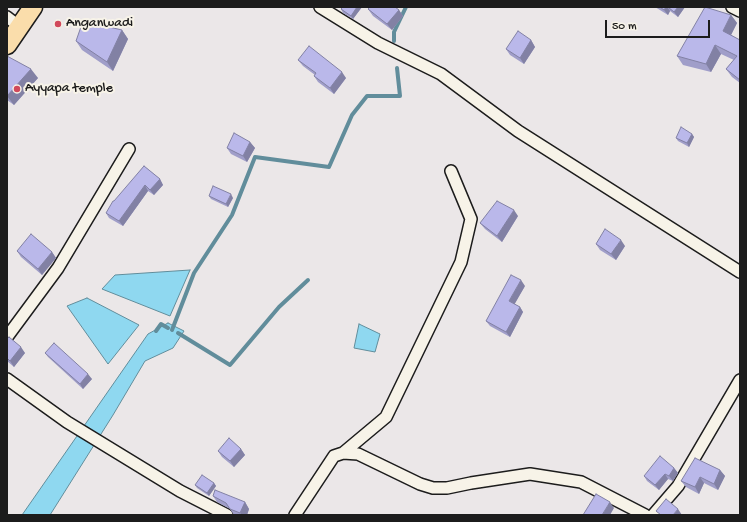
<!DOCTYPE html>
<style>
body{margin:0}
#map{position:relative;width:747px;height:522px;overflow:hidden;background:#ebe7e8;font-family:"Gochi Hand",sans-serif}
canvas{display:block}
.frame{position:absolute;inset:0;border:8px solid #1c1c1c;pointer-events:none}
.scale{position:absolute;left:605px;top:20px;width:105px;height:18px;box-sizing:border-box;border:2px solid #1c1c1c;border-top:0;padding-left:5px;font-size:12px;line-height:14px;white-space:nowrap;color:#1c1c1c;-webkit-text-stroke:3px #f7f3e8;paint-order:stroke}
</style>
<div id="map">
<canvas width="747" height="522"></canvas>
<div class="frame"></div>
<div class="scale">50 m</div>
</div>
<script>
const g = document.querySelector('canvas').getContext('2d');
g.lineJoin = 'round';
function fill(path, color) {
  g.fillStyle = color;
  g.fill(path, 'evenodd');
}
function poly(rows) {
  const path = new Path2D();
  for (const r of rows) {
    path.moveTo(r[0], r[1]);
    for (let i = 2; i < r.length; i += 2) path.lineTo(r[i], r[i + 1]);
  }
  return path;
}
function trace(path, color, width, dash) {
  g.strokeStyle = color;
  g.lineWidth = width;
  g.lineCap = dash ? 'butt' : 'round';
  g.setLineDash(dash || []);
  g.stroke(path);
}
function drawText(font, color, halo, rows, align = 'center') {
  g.font = font + ' "Gochi Hand",sans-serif';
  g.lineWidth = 4;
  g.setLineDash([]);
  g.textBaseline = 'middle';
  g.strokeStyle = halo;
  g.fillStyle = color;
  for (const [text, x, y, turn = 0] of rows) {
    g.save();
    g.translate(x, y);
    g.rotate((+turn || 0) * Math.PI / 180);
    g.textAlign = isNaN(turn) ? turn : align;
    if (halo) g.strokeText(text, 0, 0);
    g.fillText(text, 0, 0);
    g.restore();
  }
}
const water = poly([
 [190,270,170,316,102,289,115,275,190,270],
 [87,298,139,325,108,364,67,306,87,298],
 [168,323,184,331,173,348,145,361,113,415,50,515,22,515,148,334,168,323],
 [359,324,380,334,375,352,354,348,359,324]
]);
const stream = poly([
 [394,41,394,32,406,7],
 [172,330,194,273,232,215,255,157,329,167,352,115,367,96,400,96,397,68],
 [156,331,161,324,168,328],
 [178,333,230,365,279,307,308,280]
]);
const minor = poly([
 [320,7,378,43,441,74,518,131,740,272],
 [732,7,740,11],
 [7,17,20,27],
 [7,337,58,268,129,149],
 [7,379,67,422,180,491,227,515],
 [343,453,386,417,461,262,471,219,451,171],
 [295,515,334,456,343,453,358,454,420,484,433,488,447,488,471,483,530,474,581,482,645,515],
 [653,515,678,486,740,380]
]);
const primary = poly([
 [7,45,33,7]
]);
const wall = poly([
 [362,7,353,19,343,13,341,9],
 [655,7,685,7,678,17,670,11,668,15],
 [368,9,399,10,403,16,392,30,373,16],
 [731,15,737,23,731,35,740,40,740,83,732,77,726,69,734,60,721,54,711,72,683,65,677,56],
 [122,30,128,39,113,71,82,50,76,41],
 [531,40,535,47,524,64,510,55,506,49],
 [7,56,38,78,14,105,7,100],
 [298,60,346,78,334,94,318,82,314,76,315,75,303,66],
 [692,134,694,137,689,147,678,141,676,138],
 [250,142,255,148,247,162,231,154,227,148],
 [144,166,160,179,163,185,154,195,148,191,123,226,109,218,106,213],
 [209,196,233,198,228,207,211,199],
 [518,216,502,242,485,229,480,223],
 [596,244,625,246,616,260,600,250],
 [17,251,52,252,56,258,42,275,21,257],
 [525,286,514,304,520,307,523,312,510,337,490,326,486,321],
 [7,339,25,353,14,367,7,361],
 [45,353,92,379,83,389,48,357],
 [241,449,245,455,234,467,222,457,218,451],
 [674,468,678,473,673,481,668,479,659,490,647,481,644,476],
 [720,470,725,476,718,490,704,483,699,494,686,487,681,481],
 [214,483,216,486,209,496,197,488,195,485],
 [213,496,245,502,249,509,247,515,234,515,230,509,217,502]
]);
const shadedWall = poly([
 [357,7,362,7,353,19,351,16],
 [666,7,667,7,670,11,668,15,664,10],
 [678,7,685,7,678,17,674,12],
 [399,10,403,16,392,30,387,24],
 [731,15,737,23,729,39,723,31],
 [122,30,128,39,113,71,107,62],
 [531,40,535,47,524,64,520,58],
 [715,45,721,54,711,72,706,64],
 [31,69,38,78,14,105,7,96],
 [342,72,346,78,334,94,330,88],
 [692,134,694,137,689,147,687,143],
 [250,142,255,148,247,162,243,156],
 [160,179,163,185,154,195,150,190],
 [145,185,148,191,123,226,119,221],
 [231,194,233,198,228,207,226,204],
 [514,210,518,216,502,242,497,236],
 [621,240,625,246,616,260,611,254],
 [52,252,56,258,42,275,38,269],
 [521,280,525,286,513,307,509,301],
 [520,307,523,312,510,337,506,332],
 [21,347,25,353,14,367,10,361],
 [88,374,92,379,83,389,80,384],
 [241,449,245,455,234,467,230,461],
 [674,468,678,473,673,481,669,476],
 [720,470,725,476,718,490,714,484],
 [665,474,668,479,659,490,655,485],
 [700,477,704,483,699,494,695,487],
 [214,483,216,486,209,496,207,493],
 [245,502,249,509,247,515,242,515,240,513],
 [610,502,614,508,610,515,602,515],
 [678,509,682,515,673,515]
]);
const building = poly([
 [343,7,357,7,351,16,341,9,343,7],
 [370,7,395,7,399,10,387,24,368,9,370,7],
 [660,7,666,7,664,10,660,7],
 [668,7,678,7,674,12,668,7],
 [705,7,731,15,723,31,740,40,740,80,726,69,737,56,715,45,706,64,677,56,705,7],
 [83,21,122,30,107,62,76,41,83,21],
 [518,31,531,40,520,58,506,49,518,31],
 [309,46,342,72,330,88,314,76,316,73,298,60,309,46],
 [7,56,31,69,7,96,7,56],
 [681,127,692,134,687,143,676,138,681,127],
 [234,133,250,142,243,156,227,148,234,133],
 [144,166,160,179,150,190,145,185,119,221,106,213,113,201,114,201,144,166],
 [213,186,231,194,226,204,209,196,213,186],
 [497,201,514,210,497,236,480,223,497,201],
 [605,229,621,240,611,254,596,244,605,229],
 [31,234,52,252,38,269,17,251,31,234],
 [511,275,521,280,509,301,520,307,506,332,486,321,511,275],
 [9,337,21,347,10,361,7,358,7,339,9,337],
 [54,343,88,374,80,384,45,353,54,343],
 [229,438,241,449,230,461,218,451,229,438],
 [660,456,674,468,669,476,665,474,655,485,644,476,660,456],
 [695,458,720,470,714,484,700,477,695,487,681,481,695,458],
 [202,475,214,483,207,493,195,485,202,475],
 [215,490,245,502,240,513,230,509,226,503,213,496,215,490],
 [596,494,610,502,602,515,583,515,596,494],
 [666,499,678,509,673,515,661,515,656,511,666,499]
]);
const markers = [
 [58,24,4,"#d1495b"],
 [17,89,4,"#d1495b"]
];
const poiNames = [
 ["Anganwadi",66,24],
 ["Ayyapa temple",25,89]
];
fill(water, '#8fd8f0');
trace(water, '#618d9b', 1);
trace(stream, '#618d9b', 4);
trace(minor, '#1c1c1c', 14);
trace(primary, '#1c1c1c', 21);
trace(minor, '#f7f3e8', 11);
trace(primary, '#faddab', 18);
fill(wall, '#a09ec9');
fill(shadedWall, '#8281a4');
fill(building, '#bab8ea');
trace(building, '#8281a4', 1);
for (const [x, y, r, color] of markers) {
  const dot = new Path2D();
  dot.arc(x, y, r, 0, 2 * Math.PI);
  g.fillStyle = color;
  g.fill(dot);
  trace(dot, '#f7f3e8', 1.5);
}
drawText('14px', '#1c1c1c', '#f7f3e8', poiNames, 'left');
</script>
